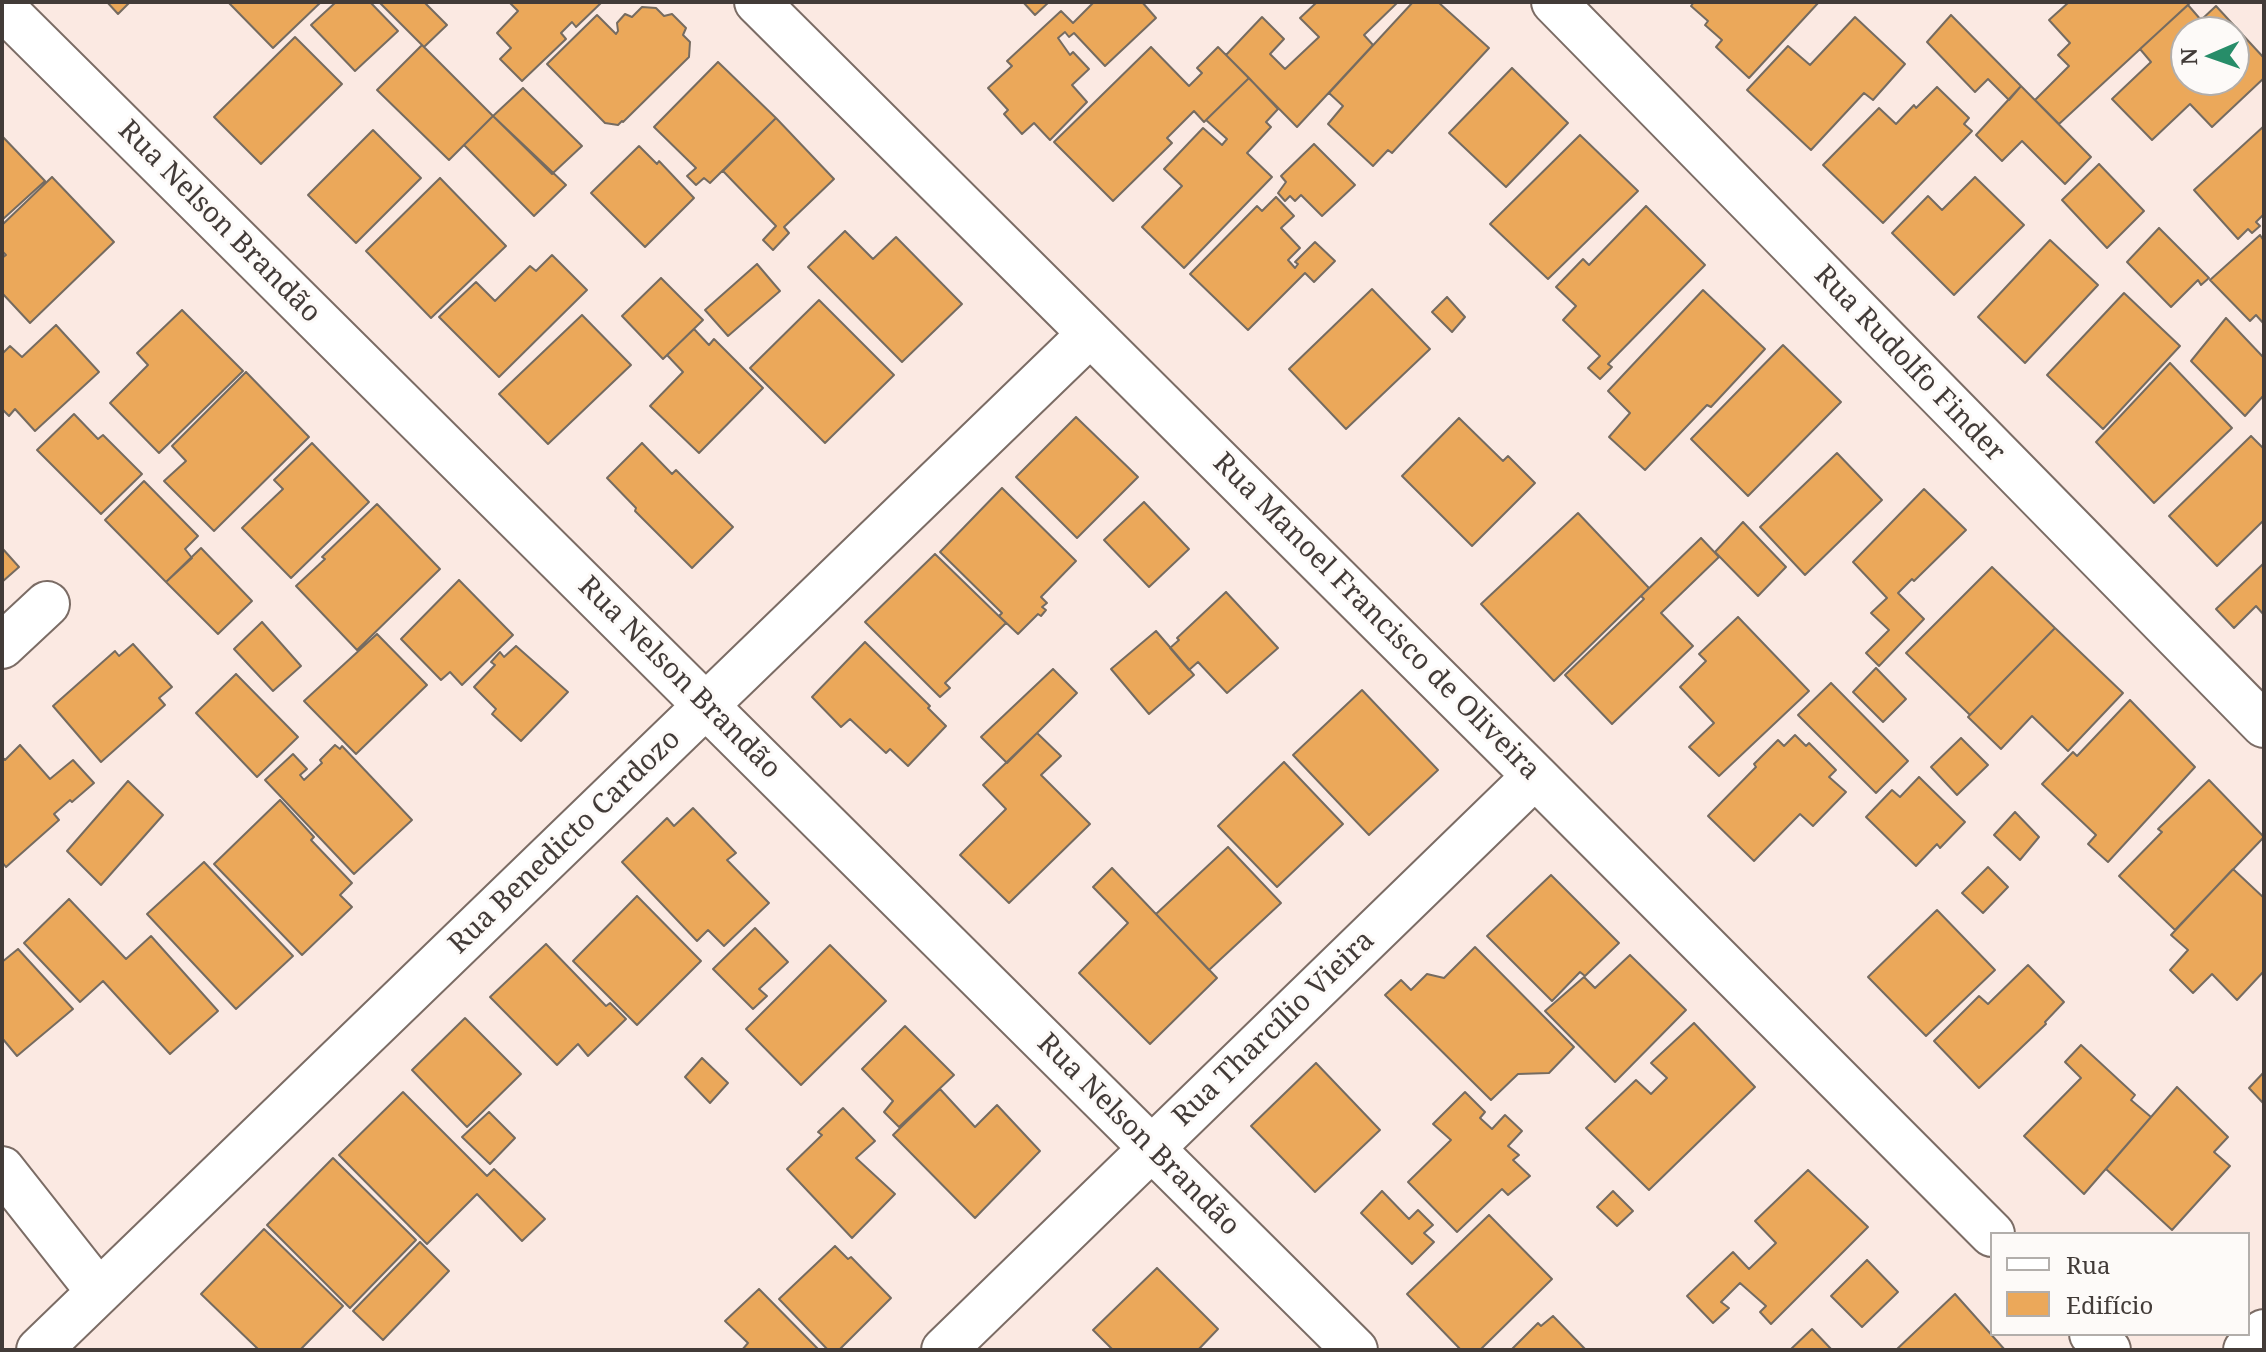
<!DOCTYPE html>
<meta charset="utf-8">
<style>
body{margin:0}
#map{position:relative;width:2266px;height:1352px;overflow:hidden;background:#fbe9e2;font-family:"Noto Serif",serif}
canvas{display:block}
.frame{position:absolute;inset:0;border:4px solid #423b38;pointer-events:none}
.legend{position:absolute;left:1990px;top:1232px;width:260px;height:104px;box-sizing:border-box;background:#fdfaf8;border:2px solid #b2aeab;margin:0;padding:10px 14px;list-style:none;font-size:24px;color:#423b38}
.legend li{display:flex;align-items:center;gap:16px;height:40px}
.legend b{width:40px;border:2px solid #b2aeab}
.north{position:absolute;left:2170px;top:16px;width:80px;height:80px;box-sizing:border-box;background:#fdfaf8;border:2px solid #b2aeab;border-radius:50%;rotate:268deg;font-size:22px;font-weight:700;line-height:32px;text-align:center;color:#423b38}
.north::after{content:'';display:block;margin:auto;width:28px;height:36px;background:#278d69;clip-path:polygon(50% 0,100% 100%,50% 72%,0 100%)}
</style>
<div id="map">
<canvas width="2266" height="1352"></canvas>
<div class="frame"></div>
<ul class="legend">
<li><b style="height:10px;background:#fff"></b>Rua</li>
<li><b style="height:22px;background:#eba85a"></b>Edifício</li>
</ul>
<div class="north">N</div>
</div>
<script>
const g = document.querySelector('canvas').getContext('2d');
g.lineJoin = 'round';
function fill(path, color) {
  g.fillStyle = color;
  g.fill(path, 'evenodd');
}
function poly(rows) {
  const path = new Path2D();
  for (const r of rows) {
    path.moveTo(r[0], r[1]);
    for (let i = 2; i < r.length; i += 2) path.lineTo(r[i], r[i + 1]);
  }
  return path;
}
function trace(path, color, width, dash) {
  g.strokeStyle = color;
  g.lineWidth = width;
  g.lineCap = dash ? 'butt' : 'round';
  g.setLineDash(dash || []);
  g.stroke(path);
}
function drawText(font, color, halo, rows, align = 'center') {
  g.font = font + ' "Noto Serif",serif';
  g.lineWidth = 6;
  g.setLineDash([]);
  g.textBaseline = 'middle';
  g.strokeStyle = halo;
  g.fillStyle = color;
  for (const [text, x, y, turn = 0] of rows) {
    g.save();
    g.translate(x, y);
    g.rotate((+turn || 0) * Math.PI / 180);
    g.textAlign = isNaN(turn) ? turn : align;
    if (halo) g.strokeText(text, 0, 0);
    g.fillText(text, 0, 0);
    g.restore();
  }
}
const building = poly([
 [107,2,130,2,118,14,107,2],
 [228,2,321,2,273,48,228,2],
 [336,2,370,2,398,31,355,71,311,25,336,2],
 [379,2,424,2,447,25,424,47,379,2],
 [509,2,602,2,576,27,572,22,561,33,566,39,522,81,500,59,511,48,497,33,518,11,509,2],
 [1023,2,1049,2,1035,15,1023,2],
 [1094,2,1142,2,1156,18,1105,66,1074,33,1069,37,1065,32,1058,38,1070,55,1073,52,1089,69,1072,85,1087,102,1050,140,1034,123,1022,134,1004,114,1008,110,988,88,1012,66,1007,61,1061,11,1073,23,1094,2],
 [1317,2,1398,2,1364,35,1373,45,1297,127,1226,55,1262,17,1284,39,1270,54,1285,69,1319,37,1300,18,1317,2],
 [1413,2,1438,2,1489,48,1392,153,1388,150,1373,166,1328,124,1343,106,1329,93,1413,2],
 [1694,2,1819,2,1749,78,1716,47,1722,40,1705,25,1708,21,1691,6,1694,2],
 [2069,2,2191,2,2059,124,2035,100,2069,66,2058,55,2070,43,2049,20,2069,2],
 [2188,5,2201,20,2216,6,2264,58,2264,78,2212,127,2190,104,2152,140,2112,99,2151,62,2140,49,2188,5],
 [2186,32,2234,32,2234,80,2186,80,2186,32],
 [642,7,656,8,664,16,672,14,686,28,683,35,690,42,689,57,623,122,622,121,618,125,605,123,547,64,597,15,616,34,618,31,617,23,625,14,632,17,642,7],
 [1951,15,2021,86,2009,100,1988,79,1975,92,1927,42,1951,15],
 [1855,17,1905,64,1873,100,1864,93,1811,150,1747,90,1788,46,1810,65,1855,17],
 [295,37,342,84,261,164,214,117,295,37],
 [422,45,493,116,449,160,377,90,422,45],
 [1151,47,1189,86,1202,73,1197,68,1218,47,1249,78,1204,122,1194,111,1167,138,1172,143,1113,201,1054,142,1151,47],
 [718,62,776,118,710,183,704,178,696,185,687,176,696,168,654,127,718,62],
 [1512,68,1568,123,1506,187,1449,133,1512,68],
 [1249,78,1278,109,1266,122,1271,127,1247,153,1272,177,1184,268,1142,227,1182,186,1164,169,1203,128,1222,145,1227,139,1206,120,1249,78],
 [2021,86,2091,157,2065,184,2022,141,2002,161,1976,135,2021,86],
 [1937,87,1969,118,1964,124,1972,131,1883,223,1823,165,1879,108,1896,124,1914,105,1916,108,1937,87],
 [523,88,582,146,552,174,493,116,523,88],
 [493,116,566,185,534,216,464,145,493,116],
 [776,118,834,179,784,227,789,233,773,250,763,240,776,226,723,171,776,118],
 [2264,126,2264,214,2256,222,2260,226,2252,233,2248,229,2238,239,2194,190,2264,126],
 [373,130,421,178,356,243,308,195,373,130],
 [1580,135,1638,191,1548,279,1490,224,1580,135],
 [2,136,45,181,2,220,2,136],
 [1314,144,1355,185,1322,216,1301,195,1295,201,1290,196,1285,201,1278,193,1286,182,1281,176,1314,144],
 [639,146,657,164,659,161,694,198,645,247,591,193,639,146],
 [2099,164,2144,211,2107,248,2062,200,2099,164],
 [52,177,114,242,30,323,2,293,2,258,6,255,2,251,2,225,52,177],
 [1975,177,2024,225,1954,295,1892,233,1928,196,1942,210,1975,177],
 [440,178,506,246,431,318,366,251,440,178],
 [1276,197,1294,216,1281,228,1300,248,1288,260,1295,268,1298,264,1295,262,1315,242,1335,261,1314,282,1305,273,1248,330,1190,274,1257,206,1262,211,1276,197],
 [1646,206,1705,265,1608,364,1612,367,1600,379,1588,368,1600,356,1563,320,1576,306,1556,287,1583,259,1589,265,1646,206],
 [2159,228,2209,278,2201,285,2198,280,2171,307,2127,262,2159,228],
 [845,231,873,259,896,237,962,304,902,362,808,267,845,231],
 [2260,235,2264,241,2264,324,2256,315,2250,321,2210,280,2260,235],
 [2050,240,2098,285,2025,363,1978,317,2050,240],
 [552,255,587,290,499,377,439,317,476,282,495,301,530,266,536,271,552,255],
 [757,264,780,291,728,336,705,310,757,264],
 [661,278,703,320,663,359,622,316,661,278],
 [1372,289,1430,349,1346,429,1289,369,1372,289],
 [1703,290,1765,349,1711,407,1707,405,1645,470,1609,437,1630,413,1608,391,1703,290],
 [2124,293,2180,346,2103,429,2047,375,2124,293],
 [1447,297,1465,317,1452,332,1432,312,1447,297],
 [819,300,894,375,825,443,750,368,819,300],
 [182,310,243,371,159,453,110,403,148,365,137,353,182,310],
 [582,315,631,365,548,444,499,394,582,315],
 [2226,318,2264,358,2264,395,2245,416,2191,361,2226,318],
 [56,325,99,372,35,431,15,409,9,416,2,409,2,354,10,346,22,357,56,325],
 [694,329,709,345,714,339,763,388,699,453,650,406,683,372,667,355,694,329],
 [1783,345,1841,402,1748,496,1691,439,1783,345],
 [2170,363,2232,428,2154,503,2096,442,2170,363],
 [246,372,309,437,214,531,164,481,186,461,172,446,246,372],
 [74,414,98,439,103,435,142,474,101,514,37,450,74,414],
 [1076,417,1138,477,1077,538,1016,477,1076,417],
 [1459,418,1503,461,1508,456,1535,483,1472,546,1402,476,1459,418],
 [2251,436,2264,449,2264,520,2217,566,2169,516,2251,436],
 [312,443,369,502,291,578,242,528,283,489,274,480,312,443],
 [642,443,672,474,676,470,733,527,692,568,635,511,636,508,607,478,642,443],
 [1837,453,1882,500,1805,575,1760,527,1837,453],
 [144,481,198,536,185,549,192,558,166,582,105,520,144,481],
 [1002,488,1076,561,1041,597,1047,603,1042,607,1046,610,1041,616,1038,614,1018,634,999,616,1002,613,940,552,1002,488],
 [1924,489,1966,530,1914,581,1912,579,1898,593,1924,619,1879,666,1866,653,1889,630,1871,613,1887,598,1853,562,1924,489],
 [1144,502,1189,549,1149,587,1104,540,1144,502],
 [377,504,440,569,357,650,296,586,325,559,322,557,377,504],
 [1578,513,1649,588,1554,681,1481,604,1578,513],
 [1743,522,1786,567,1758,596,1715,552,1743,522],
 [1701,538,1719,557,1661,613,1693,646,1612,724,1565,675,1644,599,1641,596,1701,538],
 [2,548,19,567,2,582,2,548],
 [201,548,252,601,218,634,166,582,201,548],
 [935,554,1006,623,945,683,950,688,940,697,865,622,935,554],
 [2264,563,2264,615,2256,606,2234,628,2216,609,2264,563],
 [1992,567,2055,628,1970,715,1906,653,1992,567],
 [459,580,513,635,462,685,450,672,441,680,401,639,459,580],
 [1226,592,1278,648,1227,693,1198,662,1189,670,1170,648,1179,640,1177,638,1226,592],
 [1738,617,1809,691,1719,776,1689,747,1714,723,1680,687,1706,661,1699,654,1738,617],
 [262,622,301,666,273,691,234,649,262,622],
 [2055,628,2123,693,2068,751,2032,716,2001,749,1968,717,2055,628],
 [1156,631,1194,675,1149,714,1111,669,1156,631],
 [377,634,427,685,356,754,304,701,377,634],
 [865,642,930,706,928,708,946,726,908,766,890,749,886,753,850,719,841,727,812,697,865,642],
 [133,644,172,687,159,698,165,705,101,762,53,706,115,651,119,656,133,644],
 [516,646,568,692,521,741,492,714,496,709,474,687,495,665,491,662,500,652,504,657,516,646],
 [1876,668,1906,699,1883,722,1853,692,1876,668],
 [1053,669,1077,693,1007,763,981,737,1053,669],
 [236,674,298,737,257,777,196,713,236,674],
 [1831,683,1908,761,1876,793,1798,715,1831,683],
 [1362,690,1438,770,1369,835,1293,755,1362,690],
 [2130,700,2195,767,2108,862,2088,844,2096,835,2042,784,2073,752,2077,756,2130,700],
 [1037,733,1061,756,1041,775,1090,824,1009,903,960,855,1006,809,983,785,1037,733],
 [1795,735,1806,746,1809,743,1836,770,1829,777,1846,792,1813,826,1800,814,1754,861,1708,816,1756,767,1754,764,1778,740,1784,746,1795,735],
 [1961,738,1988,765,1957,795,1931,767,1961,738],
 [20,745,50,779,73,760,94,783,72,802,70,800,54,814,59,820,6,867,2,862,2,757,5,760,20,745],
 [335,745,340,749,342,746,412,820,354,874,265,780,293,754,307,769,300,775,304,780,322,763,320,760,335,745],
 [1284,762,1343,824,1277,887,1218,826,1284,762],
 [1919,777,1965,822,1940,848,1937,844,1916,866,1866,817,1892,790,1900,797,1919,777],
 [2209,780,2264,837,2175,930,2119,876,2162,832,2158,829,2209,780],
 [128,781,163,815,101,885,67,851,128,781],
 [280,800,314,837,311,840,352,883,340,895,352,907,302,955,214,864,280,800],
 [693,808,736,853,727,860,769,903,724,946,708,930,697,941,622,862,667,818,674,826,693,808],
 [2015,812,2039,837,2020,860,1994,835,2015,812],
 [1228,847,1281,903,1209,970,1156,914,1228,847],
 [204,862,293,956,236,1009,147,914,204,862],
 [1988,867,2008,887,1983,913,1962,893,1988,867],
 [1112,868,1217,978,1150,1044,1079,973,1128,923,1093,887,1112,868],
 [2233,869,2264,898,2264,971,2237,1000,2212,974,2193,993,2170,970,2188,950,2171,935,2233,869],
 [1551,875,1619,943,1585,976,1580,972,1552,1001,1487,936,1551,875],
 [637,896,701,961,637,1025,573,961,637,896],
 [69,899,126,959,151,936,218,1011,170,1054,103,981,80,1002,24,943,69,899],
 [1937,910,1995,970,1926,1036,1868,977,1937,910],
 [755,928,788,962,759,989,767,996,753,1009,713,969,755,928],
 [546,944,606,1006,610,1003,626,1019,588,1056,578,1044,557,1065,490,997,546,944],
 [830,945,886,1001,801,1085,746,1029,830,945],
 [1475,947,1574,1047,1549,1073,1518,1074,1491,1100,1385,995,1401,980,1411,990,1427,974,1444,978,1475,947],
 [18,949,73,1009,17,1056,2,1038,2,962,18,949],
 [1630,955,1686,1010,1615,1082,1545,1011,1584,977,1595,988,1630,955],
 [2028,965,2064,1002,2045,1022,2046,1024,1979,1088,1934,1041,1979,996,1988,1004,2028,965],
 [465,1018,521,1074,467,1127,412,1070,465,1018],
 [1694,1023,1755,1087,1649,1190,1586,1128,1636,1080,1651,1094,1667,1078,1651,1063,1694,1023],
 [905,1026,954,1075,899,1127,884,1112,893,1101,862,1069,905,1026],
 [2081,1045,2135,1095,2131,1100,2151,1117,2084,1194,2024,1136,2081,1078,2065,1062,2081,1045],
 [702,1058,728,1083,710,1103,685,1077,702,1058],
 [1316,1063,1380,1130,1315,1192,1251,1126,1316,1063],
 [2264,1072,2264,1104,2249,1088,2264,1072],
 [2177,1087,2228,1137,2214,1152,2230,1166,2172,1230,2106,1169,2177,1087],
 [940,1089,975,1127,997,1105,1040,1151,975,1218,893,1135,940,1089],
 [403,1092,487,1176,494,1169,545,1219,522,1241,477,1194,427,1244,339,1155,403,1092],
 [1465,1092,1485,1112,1480,1118,1492,1129,1505,1115,1522,1131,1508,1146,1519,1155,1513,1160,1530,1176,1508,1195,1502,1189,1457,1232,1408,1182,1451,1140,1433,1124,1465,1092],
 [843,1108,875,1141,856,1158,895,1194,852,1238,787,1169,822,1135,818,1132,843,1108],
 [489,1112,515,1138,490,1164,462,1137,489,1112],
 [333,1158,416,1240,350,1308,267,1225,333,1158],
 [1808,1170,1868,1227,1771,1324,1760,1312,1766,1306,1740,1283,1721,1302,1729,1308,1713,1323,1687,1296,1733,1252,1749,1269,1776,1243,1755,1221,1808,1170],
 [1382,1191,1409,1219,1418,1210,1433,1225,1424,1233,1434,1242,1412,1264,1361,1213,1382,1191],
 [1613,1191,1633,1211,1617,1226,1597,1207,1613,1191],
 [1489,1215,1552,1279,1480,1350,1461,1350,1407,1294,1489,1215],
 [264,1229,343,1306,300,1350,259,1350,201,1294,264,1229],
 [420,1242,449,1271,383,1340,353,1311,420,1242],
 [835,1246,848,1259,851,1257,891,1298,839,1350,828,1350,779,1299,835,1246],
 [1867,1260,1898,1292,1862,1327,1831,1296,1867,1260],
 [1157,1268,1218,1329,1198,1350,1113,1350,1093,1330,1157,1268],
 [759,1289,819,1350,742,1350,748,1343,725,1321,759,1289],
 [1955,1294,2005,1350,1896,1350,1955,1294],
 [1553,1316,1586,1350,1511,1350,1538,1323,1541,1326,1553,1316],
 [1812,1329,1832,1350,1790,1350,1812,1329]
]);
const street = poly([
 [757,2,1535,776,1992,1234],
 [1554,2,2264,725],
 [2,7,1355,1350],
 [2,646,47,604],
 [2,1169,99,1292],
 [2092,1334,2108,1350],
 [39,1350,1090,334],
 [944,1350,1535,776],
 [2246,1350,2264,1332]
]);
const streetNames = [
 ["Rua Nelson Brandão",219,222,45],
 ["Rua Rudolfo Finder",1909,364,46],
 ["Rua Manoel Francisco de Oliveira",1376,617,45],
 ["Rua Nelson Brandão",679,678,45],
 ["Rua Benedicto Cardozo",565,842,-44],
 ["Rua Tharcílio Vieira",1274,1029,-44],
 ["Rua Nelson Brandão",1138,1135,45]
];
fill(building, '#eba85a');
trace(building, '#756b60', 2);
trace(street, '#7b6c65', 48);
trace(street, '#fff', 44);
drawText('28px', '#423b38', '#fdfaf8', streetNames);
</script>
